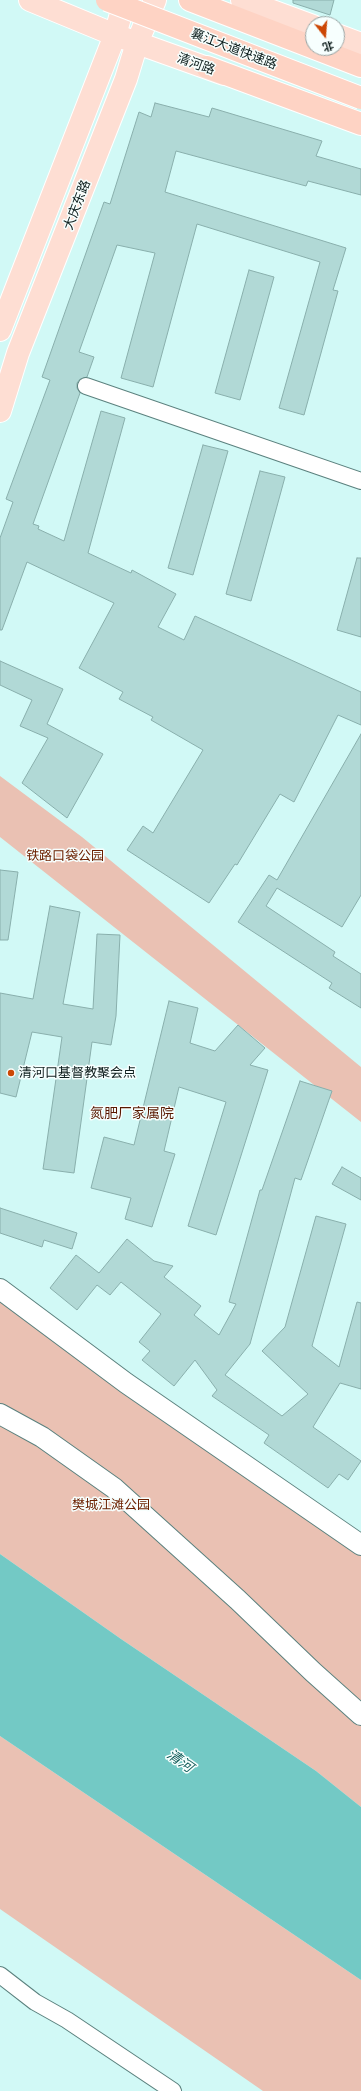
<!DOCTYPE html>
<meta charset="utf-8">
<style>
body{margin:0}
#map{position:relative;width:361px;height:2091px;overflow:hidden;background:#d1f9f6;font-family:"Golos Text","Noto Sans SC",sans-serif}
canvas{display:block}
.north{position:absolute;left:305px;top:16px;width:40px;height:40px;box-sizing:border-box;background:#f7fffe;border:1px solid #99a5a4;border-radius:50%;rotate:163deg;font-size:11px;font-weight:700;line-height:16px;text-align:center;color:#0d1d1c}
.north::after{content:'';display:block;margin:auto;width:14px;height:18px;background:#cc4704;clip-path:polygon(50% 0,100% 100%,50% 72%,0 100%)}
</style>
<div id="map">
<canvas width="361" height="2091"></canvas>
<div class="north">北</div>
</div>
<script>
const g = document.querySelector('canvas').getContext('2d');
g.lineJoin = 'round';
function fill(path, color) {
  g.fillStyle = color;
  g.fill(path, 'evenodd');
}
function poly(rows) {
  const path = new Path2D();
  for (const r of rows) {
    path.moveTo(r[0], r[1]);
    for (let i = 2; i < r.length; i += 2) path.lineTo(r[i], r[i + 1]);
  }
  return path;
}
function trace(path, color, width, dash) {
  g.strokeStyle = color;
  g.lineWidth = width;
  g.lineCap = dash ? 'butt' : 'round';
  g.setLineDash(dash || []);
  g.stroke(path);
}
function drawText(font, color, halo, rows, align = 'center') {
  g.font = font + ' "Golos Text","Noto Sans SC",sans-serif';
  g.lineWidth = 3;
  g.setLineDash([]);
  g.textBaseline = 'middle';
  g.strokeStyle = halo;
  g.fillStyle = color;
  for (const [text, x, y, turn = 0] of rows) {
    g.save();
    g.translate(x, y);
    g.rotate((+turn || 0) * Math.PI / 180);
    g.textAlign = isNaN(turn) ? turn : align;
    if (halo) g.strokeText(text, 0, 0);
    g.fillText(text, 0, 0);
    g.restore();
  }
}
const green = poly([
 [0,776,82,837,361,1067,361,1122,0,837],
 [0,1299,361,1555,361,1807,316,1771,121,1639,0,1554],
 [0,1736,361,1980,361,2091,263,2091,0,1909]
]);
const water = poly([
 [0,1554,121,1639,316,1771,361,1807,361,1980,0,1736]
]);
const building = poly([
 [293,0,334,0,330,15,293,3,293,0],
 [155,103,209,117,212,108,322,141,316,156,361,169,361,195,308,181,306,186,176,151,165,192,346,248,333,290,338,291,304,415,279,408,320,262,197,224,153,387,121,378,155,253,117,245,79,352,94,357,87,377,80,379,77,383,77,388,80,393,33,524,39,526,38,529,64,541,101,411,125,418,88,553,131,573,132,570,176,594,158,627,184,640,195,616,361,692,361,725,338,715,294,802,280,794,237,865,235,864,209,903,127,850,143,826,153,833,203,750,151,720,153,717,119,699,123,692,79,668,114,603,27,562,2,630,0,630,0,538,13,502,6,499,50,380,42,377,104,202,110,204,139,112,151,117,155,103],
 [249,270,274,277,240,400,215,393,249,270],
 [203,445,228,451,193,575,168,568,203,445],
 [260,471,285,477,251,601,226,594,260,471],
 [357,558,361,558,361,637,337,630,357,558],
 [0,661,63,689,47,724,103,754,67,818,22,783,48,738,20,726,32,700,0,685,0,661],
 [361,734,361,895,342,927,277,888,266,906,335,952,333,956,361,974,361,1008,329,988,332,983,238,922,269,875,277,880,361,734],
 [0,870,18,872,8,940,0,940,0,870],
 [50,906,80,912,63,1004,93,1009,97,934,120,935,116,1016,111,1045,92,1042,74,1173,43,1169,62,1037,32,1032,16,1097,0,1093,0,993,33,999,50,906],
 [169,1001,198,1008,190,1043,215,1051,238,1025,265,1048,250,1065,268,1070,216,1235,188,1226,226,1102,179,1087,164,1151,175,1154,152,1227,125,1219,131,1198,91,1188,104,1137,134,1145,169,1001],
 [300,1081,332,1091,301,1180,295,1178,250,1344,225,1375,282,1416,308,1394,262,1351,285,1327,316,1216,346,1224,312,1346,339,1367,357,1302,361,1303,361,1389,340,1383,313,1427,361,1461,348,1480,339,1474,328,1488,264,1443,269,1435,212,1396,217,1390,195,1360,174,1386,142,1360,150,1351,139,1342,161,1314,121,1282,110,1295,97,1285,77,1310,50,1288,76,1255,99,1273,127,1239,154,1261,173,1266,164,1277,201,1306,194,1315,219,1335,236,1304,229,1302,260,1190,262,1190,300,1081],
 [342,1167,361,1178,361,1200,332,1184,342,1167],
 [0,1208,77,1233,72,1249,44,1240,42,1247,0,1233,0,1208]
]);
const minor = poly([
 [86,386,361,481],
 [0,1975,35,2002,67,2020,173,2091]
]);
const tertiary = poly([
 [0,1289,126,1383,361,1545],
 [0,1414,42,1437,114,1488,238,1600,313,1672,361,1715]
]);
const primary = poly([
 [30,0,115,35,224,74],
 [242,0,313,26],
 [337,35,361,44],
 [0,330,115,35,125,0],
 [0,411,18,353,126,79,137,43,155,0]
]);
const trunk = poly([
 [190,0,361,66],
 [207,67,361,124]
]);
const trunkBridge = poly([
 [107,0,361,98]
]);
const markers = [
 [11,1073,4,"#cc4704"]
];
const streetNames = [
 ["襄江大道快速路",234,49,21],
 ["清河路",196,64,20],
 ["大庆东路",77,205,-69]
];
const parkNames = [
 ["铁路口袋公园",65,856],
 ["樊城江滩公园",111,1505]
];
const poiNames = [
 ["清河口基督教聚会点",19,1073]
];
const neighbourhoodNames = [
 ["氮肥厂家属院",132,1114]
];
const waterNames = [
 ["清河",180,1761,35]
];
fill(green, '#eac1b3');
fill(water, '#73c9c5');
fill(building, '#b1d9d6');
trace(building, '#89afac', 1);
trace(minor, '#5b817e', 18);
trace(tertiary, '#5b817e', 22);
trace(primary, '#fff', 24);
trace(trunk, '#fff', 24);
trace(minor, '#fff', 16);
trace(tertiary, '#fff', 20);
trace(primary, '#feded3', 22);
trace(trunk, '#fed3c4', 22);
trace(trunkBridge, '#fff', 24, []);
trace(trunkBridge, '#fed3c4', 22);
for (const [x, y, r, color] of markers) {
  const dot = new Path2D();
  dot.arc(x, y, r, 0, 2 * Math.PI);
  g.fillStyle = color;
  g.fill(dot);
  trace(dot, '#f7fffe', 1.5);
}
drawText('13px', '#0d1d1c', '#f7fffe', streetNames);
drawText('13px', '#6c2100', '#f7fffe', parkNames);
drawText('13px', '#0d1d1c', '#f7fffe', poiNames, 'left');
drawText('14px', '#591900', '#f7fffe', neighbourhoodNames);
drawText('italic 14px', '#135d5a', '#f7fffe', waterNames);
</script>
